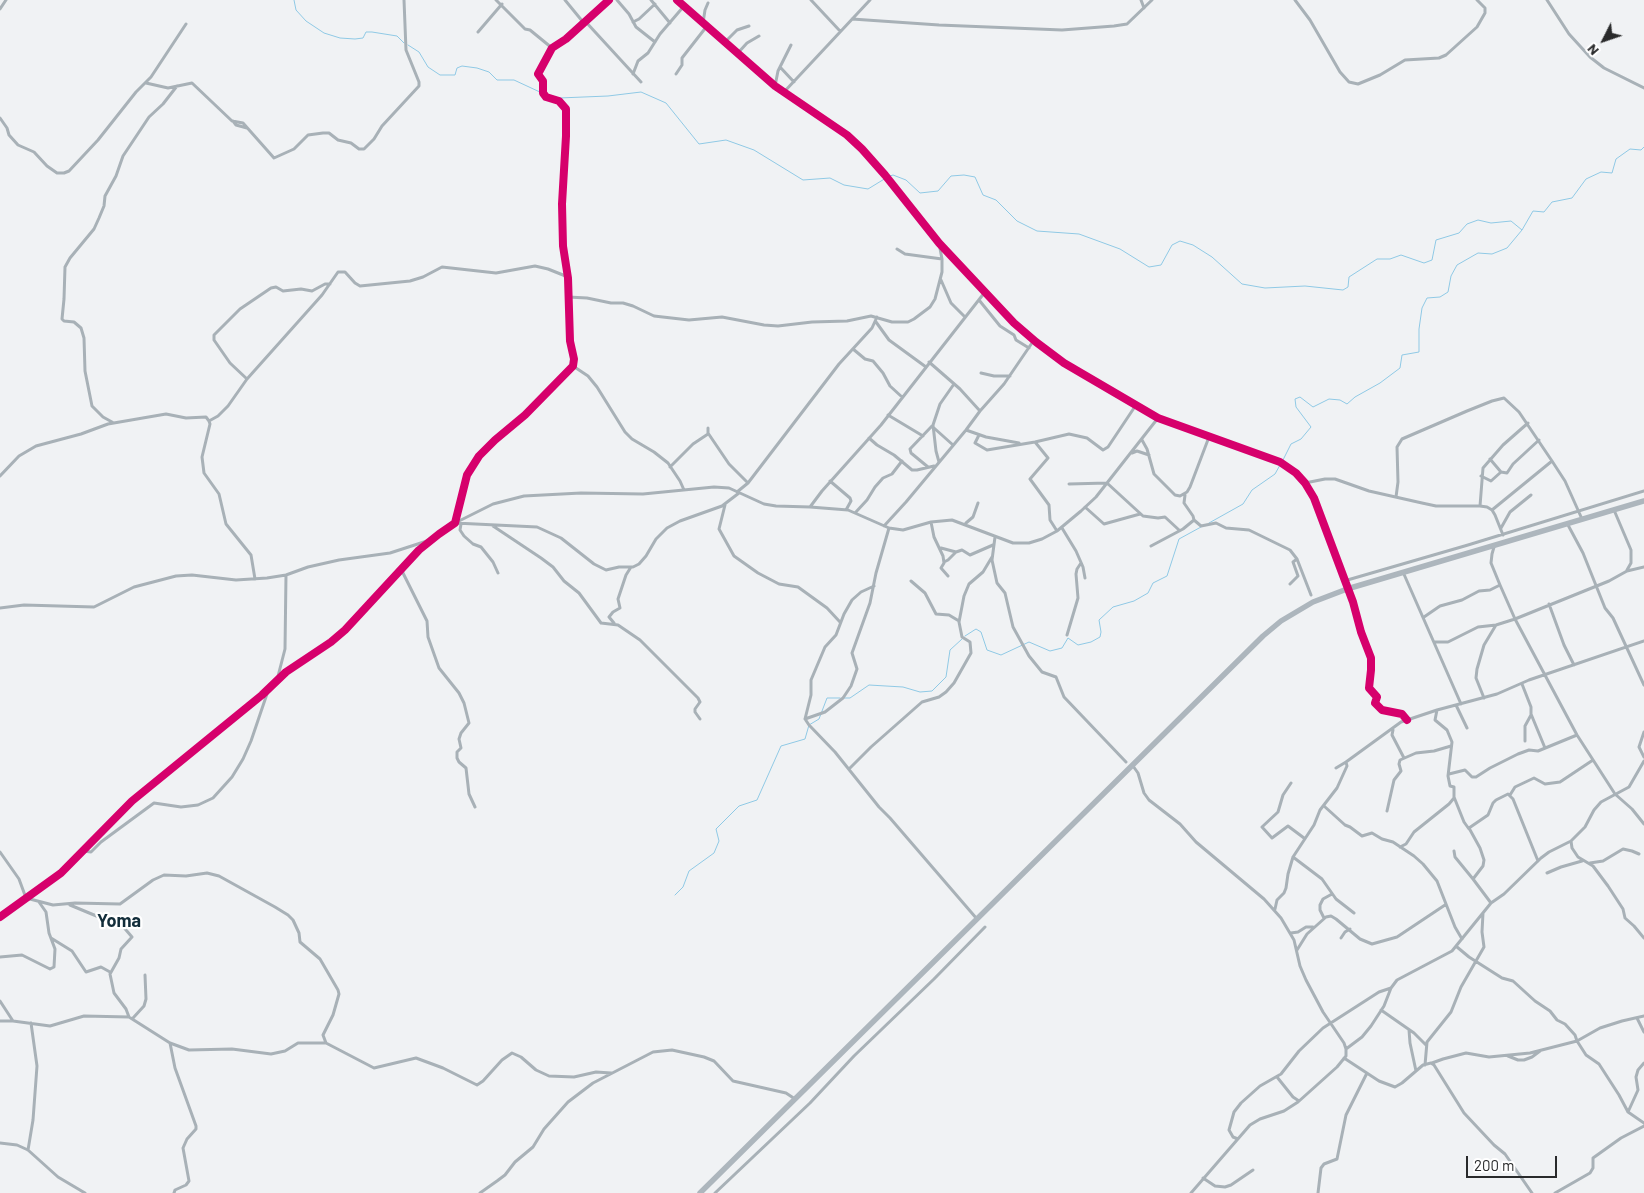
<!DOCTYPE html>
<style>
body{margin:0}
#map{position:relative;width:1644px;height:1193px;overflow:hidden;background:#f0f2f4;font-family:Barlow,sans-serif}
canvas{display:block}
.north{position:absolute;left:1579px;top:15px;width:50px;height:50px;-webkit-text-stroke:4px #fff;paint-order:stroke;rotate:229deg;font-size:14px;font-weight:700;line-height:20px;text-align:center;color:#292a2b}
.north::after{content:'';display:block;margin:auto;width:18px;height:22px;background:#292a2b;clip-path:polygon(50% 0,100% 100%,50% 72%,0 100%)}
.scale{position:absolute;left:1466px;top:1156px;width:91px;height:22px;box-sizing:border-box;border:2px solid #292a2b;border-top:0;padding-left:6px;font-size:15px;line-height:18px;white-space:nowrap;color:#292a2b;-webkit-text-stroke:4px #fff;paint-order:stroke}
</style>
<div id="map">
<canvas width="1644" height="1193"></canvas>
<div class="north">N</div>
<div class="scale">200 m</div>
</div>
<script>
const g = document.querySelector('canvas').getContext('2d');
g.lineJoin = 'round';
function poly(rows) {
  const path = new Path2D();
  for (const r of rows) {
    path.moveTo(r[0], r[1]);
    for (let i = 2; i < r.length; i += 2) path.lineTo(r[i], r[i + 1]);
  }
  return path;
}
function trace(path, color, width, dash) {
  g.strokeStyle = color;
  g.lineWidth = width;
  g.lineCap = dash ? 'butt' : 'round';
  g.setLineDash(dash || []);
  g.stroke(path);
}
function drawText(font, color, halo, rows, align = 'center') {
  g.font = font + ' Barlow,sans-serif';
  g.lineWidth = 4.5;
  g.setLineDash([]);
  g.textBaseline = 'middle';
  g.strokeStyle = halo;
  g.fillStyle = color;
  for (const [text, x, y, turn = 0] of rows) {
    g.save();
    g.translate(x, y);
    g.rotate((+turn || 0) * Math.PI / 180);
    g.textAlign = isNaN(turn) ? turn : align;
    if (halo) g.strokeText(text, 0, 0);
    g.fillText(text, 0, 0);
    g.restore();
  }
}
const stream = poly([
 [294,0,296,10,306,21,324,33,340,38,355,39,363,38,366,32,372,32,397,36,404,43],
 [408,45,419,52,428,67,440,75,455,75,457,68,462,66,477,68,489,72,497,80,514,80,542,93],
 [546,94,559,98,608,96,641,92,666,103,699,144,726,140,754,150,803,180,830,178,844,185,868,189,886,178],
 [890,176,893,175,906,180,920,193,938,191,951,176,964,175,975,177,983,195,996,200,1017,221,1037,231,1079,234,1120,249,1149,267,1161,265,1172,245,1180,241,1193,245,1212,257,1242,284,1265,288,1305,286,1343,290,1348,287,1349,277,1377,259,1390,259,1401,255,1424,263,1432,260,1436,240,1459,233,1467,224,1478,220,1491,223,1511,221,1522,230,1533,211,1544,212,1552,202,1572,198,1586,179,1601,172,1612,173,1616,159,1630,149,1641,150,1644,147],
 [1282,462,1291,444,1301,439,1311,427,1296,407,1295,399,1300,397,1313,407,1329,399,1340,400,1347,404,1355,397,1380,383,1400,368,1402,355,1419,352,1419,329,1422,308,1427,298,1440,297,1448,292,1451,276,1457,265,1478,253,1492,254,1507,248,1522,230],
 [1209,523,1243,504,1252,490,1275,474,1280,465],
 [965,636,976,629,981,632,987,650,1001,655,1029,642,1050,651,1062,648,1068,638,1078,645,1091,642,1100,637,1101,632,1099,620,1113,607,1134,601,1148,593,1153,583,1167,576,1179,539,1201,527],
 [844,698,850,698,869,685,903,687,920,692,932,691,946,677,950,650,962,639],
 [675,895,683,887,689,871,714,853,719,841,716,829,739,806,757,800,781,746,805,739,809,725,819,719,827,698,840,698]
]);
const street = poly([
 [496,0,525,29,530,30,552,48],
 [565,0,583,22],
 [617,0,629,14,636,27,655,42],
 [651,0,670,23],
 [811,0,840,31],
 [1141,0,1144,8],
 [1295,0,1310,20,1340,72,1349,82,1358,84,1380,75,1405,60,1439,58,1446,55,1477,27,1485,13,1485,8,1477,0],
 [1547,0,1569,34,1590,57,1604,68,1644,88],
 [0,9,6,0],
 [852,19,939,25,1062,30,1114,26,1127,24,1152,0],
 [585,21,641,82],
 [633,22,639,19,655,4],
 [703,23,705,10,708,3],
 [478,32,502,4],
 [725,42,737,30,749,26],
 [737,54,747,43,759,36],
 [780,67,794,82],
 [633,74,638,61,648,53,660,34,684,6],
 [676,74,682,65,682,58,707,26],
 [146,83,168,88,192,83,232,121,243,123,274,158,294,149,308,135,323,133,329,133,338,140,351,143,359,149,364,149,374,139,382,126,419,86,419,82,406,50,404,0],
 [775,86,778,71,791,45],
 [784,92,870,0],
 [0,118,7,128,9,135,18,145,34,152,47,166,57,173,64,173,69,171,98,140,136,92,151,77,186,24],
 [233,121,236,125,247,128],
 [897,249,905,254,942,259],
 [941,280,951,303,965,317],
 [568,297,587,298,611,303,623,303,633,306,654,316,689,320,722,317,764,325,778,326,812,322,847,321,871,316,892,322,908,322,914,319,930,307,935,299,942,272,942,259,939,243],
 [979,300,1000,326,1014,335,1016,340,1029,348],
 [876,322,889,340,926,367],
 [853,349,865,359,873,361,883,373,890,386,902,397],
 [929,362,960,389,980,411],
 [573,366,588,376,597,387,625,432,632,439,654,452,668,463,680,481,684,490],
 [981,373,994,376,1010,376],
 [247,379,230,363,214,340,214,335,240,309,271,288,276,287,283,291,301,289,312,291,325,284,330,284],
 [888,415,923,436],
 [209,421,218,416,228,406,247,379,322,295,338,272,345,272,355,283,360,286,410,281,423,277,442,267,496,273,535,266,548,269,568,277],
 [112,422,103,417,92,406,85,371,84,338,81,328,74,322,64,321,62,319,64,299,65,267,70,258,94,229,99,218,104,206,105,196,116,176,123,156,149,117,163,104,177,86],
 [708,428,708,433,729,464,748,483],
 [934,428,953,445],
 [966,430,986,437,1019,443],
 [979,435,975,443,987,450,1035,442,1069,434,1087,438,1103,450,1108,447,1136,405],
 [869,438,877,445,894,455,912,470,917,470,934,466],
 [1142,440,1147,449,1154,474,1175,495,1180,496,1187,492,1190,487,1209,437],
 [1035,442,1048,458,1030,479,1049,505,1050,520,1057,531],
 [1132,453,1137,451,1149,455],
 [1490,459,1501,472,1507,473,1513,464,1539,440],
 [939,462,936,451,933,425,940,404,954,384],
 [670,467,693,444,708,434],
 [928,467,911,453,910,449,932,426],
 [0,476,19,456,36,446,81,434,108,424,166,414,186,418,206,417,209,421,210,424,202,457,204,473,219,494,226,524,251,555,255,579],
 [1481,476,1491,481,1501,472],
 [830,481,850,498,851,501,846,510],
 [1305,483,1325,479,1335,479,1369,491,1422,503,1436,506,1480,506,1487,507,1492,510,1495,515,1503,535],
 [1069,484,1107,483,1143,516,1158,518,1165,517,1179,530],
 [737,492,748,483,839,364,872,328,877,317],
 [1396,497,1398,482,1397,447,1402,439,1467,411,1492,401,1504,398,1519,412,1552,461,1565,481,1582,519],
 [725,505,719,529,734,556,758,573,779,584,798,587,827,608,840,622],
 [1480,506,1483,468,1503,445,1528,423],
 [810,507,822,491,881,425,985,292],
 [1085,507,1104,524,1140,514],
 [1492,510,1552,461],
 [1614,510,1631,550,1631,563,1627,570],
 [855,513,867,500,875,487,883,478,892,474,902,461],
 [1194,520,1201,526,1216,523,1226,528,1249,530,1290,550,1297,559,1311,595],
 [931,522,934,537,943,556,944,563,941,568,948,576],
 [455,523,493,504,524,496,581,493,643,494,714,487,729,488,764,504,776,506,810,507,848,510,889,528,903,530,931,522,952,520,1013,543,1029,543,1042,539,1057,531,1081,511,1096,497,1158,418],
 [455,523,537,527,561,538,594,564,606,570,619,567,633,567,639,564,646,556,656,539,667,528,680,521,722,506,739,493],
 [966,523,973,517,978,503],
 [461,524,460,530,464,536,473,544,481,547,493,562,498,573],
 [1568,525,1583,553,1605,608,1613,618,1644,685],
 [493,526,541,558,553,567,564,581,579,593,601,623,618,625,640,640,698,698,700,702,695,709,695,712,700,719],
 [884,526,906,502,966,430,980,411,1004,384,1034,340],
 [1062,528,1076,551,1083,567,1085,578],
 [1501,528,1510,512,1531,495],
 [995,537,992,560,997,583,1005,593,1013,627,1029,656,1042,672,1056,677,1064,697,1126,762],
 [1151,546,1183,529,1194,520,1193,516,1184,503,1185,495],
 [1494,547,1492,554,1491,563,1500,585,1515,619,1577,735,1615,794,1632,809,1644,824],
 [941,548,956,552,962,550,970,555,993,545],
 [944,562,948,560,955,553],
 [401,569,427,621,428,637,439,668,459,693,464,703,469,723,461,733,459,739,461,748,457,752,457,758,459,762,466,768,469,794,475,807],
 [1403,572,1461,704],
 [911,581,925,593,936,614,949,615,959,621],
 [1344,581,1468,545,1644,491],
 [1290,584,1298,576,1293,562,1297,559],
 [874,586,861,592,852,600,844,614,836,635,825,647,811,680,811,695,805,719,809,725,835,752,879,807,890,818,977,919],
 [1347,590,1371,658,1371,670,1369,688,1377,697,1375,703,1376,705,1382,710,1402,714,1407,720],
 [1549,604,1564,645,1574,665],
 [0,608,24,605,94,607,134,587,176,576,192,575,236,580,267,578,286,575,308,567,339,560,390,553,430,540],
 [1424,617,1440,606,1462,600,1479,591,1490,590,1500,585],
 [614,623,609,617,613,612,620,608,618,599,626,575,631,567],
 [1067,635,1078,598,1076,574,1077,569,1081,563],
 [1434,642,1448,642,1478,627,1496,625,1515,619,1609,581,1627,571,1644,567],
 [277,680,285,649,286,575],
 [1522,684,1531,707,1531,714,1545,748],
 [1484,698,1476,678,1477,669,1484,645,1496,625],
 [1456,705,1467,728],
 [1437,710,1435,720,1447,730,1452,742,1448,776,1450,786,1454,787,1454,797,1464,822,1469,829],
 [805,719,825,712,843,698,851,686,857,669,852,653,870,603,876,573,889,528],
 [1393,730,1392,735,1404,758],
 [1644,732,1639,747,1644,757],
 [1525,741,1525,726,1531,715],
 [1133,766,1138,773,1144,793,1149,800,1180,824,1196,842,1264,899,1281,918,1294,940,1300,966,1306,980,1323,1012,1344,1043,1346,1049,1346,1056,1337,1067,1298,1102,1284,1111,1260,1119,1250,1125,1191,1193],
 [1336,768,1346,762],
 [849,769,871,747,922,702,939,697,946,692,954,683,971,653,970,642,962,637,959,622,964,596,969,584,983,572,992,557],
 [1449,774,1465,770,1472,777,1476,777,1490,768,1518,754,1529,750,1538,751,1577,735],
 [1291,783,1283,795,1278,812,1262,827,1272,838,1288,826,1304,838],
 [1510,795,1515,787,1534,778,1545,784,1560,782,1593,760],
 [1324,806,1345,825,1350,827,1362,836,1372,833,1382,839,1393,842,1414,856,1423,864,1437,881,1455,927,1462,939],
 [1387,811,1394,780,1401,771,1399,764,1400,760,1416,753,1434,751,1451,746],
 [1571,841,1572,848,1578,857,1593,866,1608,886,1623,909,1625,918,1634,926,1644,938],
 [1400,847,1406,844,1414,832,1449,804,1454,798],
 [83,851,91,852,101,842,154,803,181,807,198,805,213,798,232,777,243,759,251,741,269,688],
 [1454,851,1455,857,1473,879],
 [0,852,19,879,26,898,53,905,75,903,120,904,153,880,164,875,186,876,207,873,219,876,275,907,288,915,293,920,299,933,300,942,320,959,338,990,339,994,333,1015,323,1035,326,1043],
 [1293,857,1322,879,1336,899,1354,913],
 [1590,863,1603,861,1623,849,1632,851,1639,854],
 [1547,873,1561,867,1582,861],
 [1491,903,1473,879,1483,866,1484,860,1480,848,1469,828,1488,815,1493,803,1496,800,1508,794,1513,799,1538,861],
 [70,905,106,920,120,923,132,937,121,949,119,958,110,974,114,993,126,1009,129,1017],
 [1275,909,1277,900,1284,893,1286,888,1288,874,1293,857,1314,825,1320,810,1337,788,1347,766,1346,762,1401,722,1437,710,1497,694,1529,680,1644,641],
 [0,917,61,873,132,801,262,695,286,672,331,642,345,630,419,550,439,534,455,523,467,475,479,456,495,440,525,415,573,366,574,359,570,341,568,278,563,246,562,204,566,136,566,109,559,101,546,97,543,93,543,81,538,74,552,48,566,39,609,0],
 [1324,918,1320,910,1320,905,1323,899,1332,894],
 [1291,933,1298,932,1306,927,1313,927],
 [51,938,72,951,86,972,101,967,110,972],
 [1341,938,1345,932,1350,929],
 [1457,947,1469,957,1502,978,1513,981,1535,1001,1550,1011,1557,1020,1565,1024,1575,1035,1577,1041,1586,1055,1599,1064,1619,1095,1628,1112,1644,1123],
 [1297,950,1307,934,1326,917,1331,916,1336,919,1360,939,1372,944,1397,937,1445,905],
 [0,957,22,955,50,969,54,967,55,949,49,933,46,912,39,902],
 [0,1001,13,1021],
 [1381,1010,1414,1033,1426,1045],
 [133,1018,144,1006,146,999,145,975],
 [1637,1018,1644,1032],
 [0,1021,13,1021,50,1026,84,1016,129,1017,170,1043,189,1050,232,1049,271,1054,285,1051,298,1043,326,1043,374,1068,416,1058,443,1068,477,1085,483,1081,502,1060,512,1053,521,1057,536,1070,549,1076,574,1077,596,1072,611,1073],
 [1409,1030,1410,1043,1416,1071],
 [170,1043,175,1068,196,1126,196,1129,187,1139,183,1148,189,1181,186,1185,175,1190,174,1193],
 [1346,1049,1362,1037,1371,1026,1384,1006,1391,988,1397,980,1452,951,1491,903,1504,894,1541,858,1549,852,1571,841,1585,827,1594,810,1601,802,1629,787,1644,761],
 [1508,1056,1518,1060,1524,1060,1532,1057,1540,1051],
 [1344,1058,1379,1081,1395,1087,1402,1083,1423,1065,1431,1063,1434,1065,1464,1113,1494,1145,1505,1154,1532,1193],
 [1432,1063,1443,1059,1466,1053,1489,1057,1530,1053,1577,1041,1600,1028,1622,1021,1644,1016],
 [1425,1065,1427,1042,1451,1012,1461,987,1484,947,1482,932,1483,913],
 [1277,1077,1293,1097,1299,1101],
 [1628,1112,1638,1090,1636,1077,1638,1070,1644,1063],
 [1238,1139,1233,1137,1229,1130,1234,1112,1241,1103,1260,1086,1281,1074,1299,1051,1323,1028,1379,992,1391,988],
 [0,1143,17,1145,28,1150,58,1177,85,1193],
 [28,1150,33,1120,37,1066,31,1023],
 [1203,1178,1215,1186,1225,1187,1231,1185,1253,1170],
 [480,1193,497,1181,505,1175,515,1162,533,1147,544,1129,568,1102,593,1083,653,1052,672,1050,704,1057,714,1061,733,1081,786,1093,795,1099],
 [715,1193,810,1103,854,1056,934,979,985,927],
 [1318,1193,1321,1168,1324,1164,1337,1159,1346,1115,1367,1073],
 [1555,1193,1590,1173,1593,1168,1593,1158,1621,1138,1644,1126]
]);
const secondary = poly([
 [677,0,775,86,847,135,862,149,885,175,939,243,1014,323,1036,342,1064,363,1158,418,1280,462,1296,473,1305,483,1314,498,1347,589]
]);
const highway = poly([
 [700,1193,1263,636,1281,621,1313,602,1347,589,1644,501]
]);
const cycleway = poly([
 [677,0,775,86,847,135,862,149,885,175,939,243,1014,323,1036,342,1064,363,1158,418,1280,462,1296,473,1305,483,1314,498,1353,602,1361,632,1371,658,1371,670,1369,688,1377,697,1375,703,1382,710,1402,714,1407,720],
 [0,917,61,873,132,801,262,695,286,672,331,642,345,630,419,550,439,534,455,523,467,475,479,456,495,440,525,415,573,366,574,359,570,341,568,278,563,246,562,204,566,136,566,109,559,101,546,97,543,93,543,81,538,74,552,48,566,39,609,0]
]);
const quarterNames = [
 ["Yoma",119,921]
];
trace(stream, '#8fc9e5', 1);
trace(street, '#a8b1b7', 3);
trace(secondary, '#a5b1b6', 4.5);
trace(highway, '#adb6bd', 5.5);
trace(cycleway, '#d6006c', 8);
drawText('bold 18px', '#122d3a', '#fff', quarterNames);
</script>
